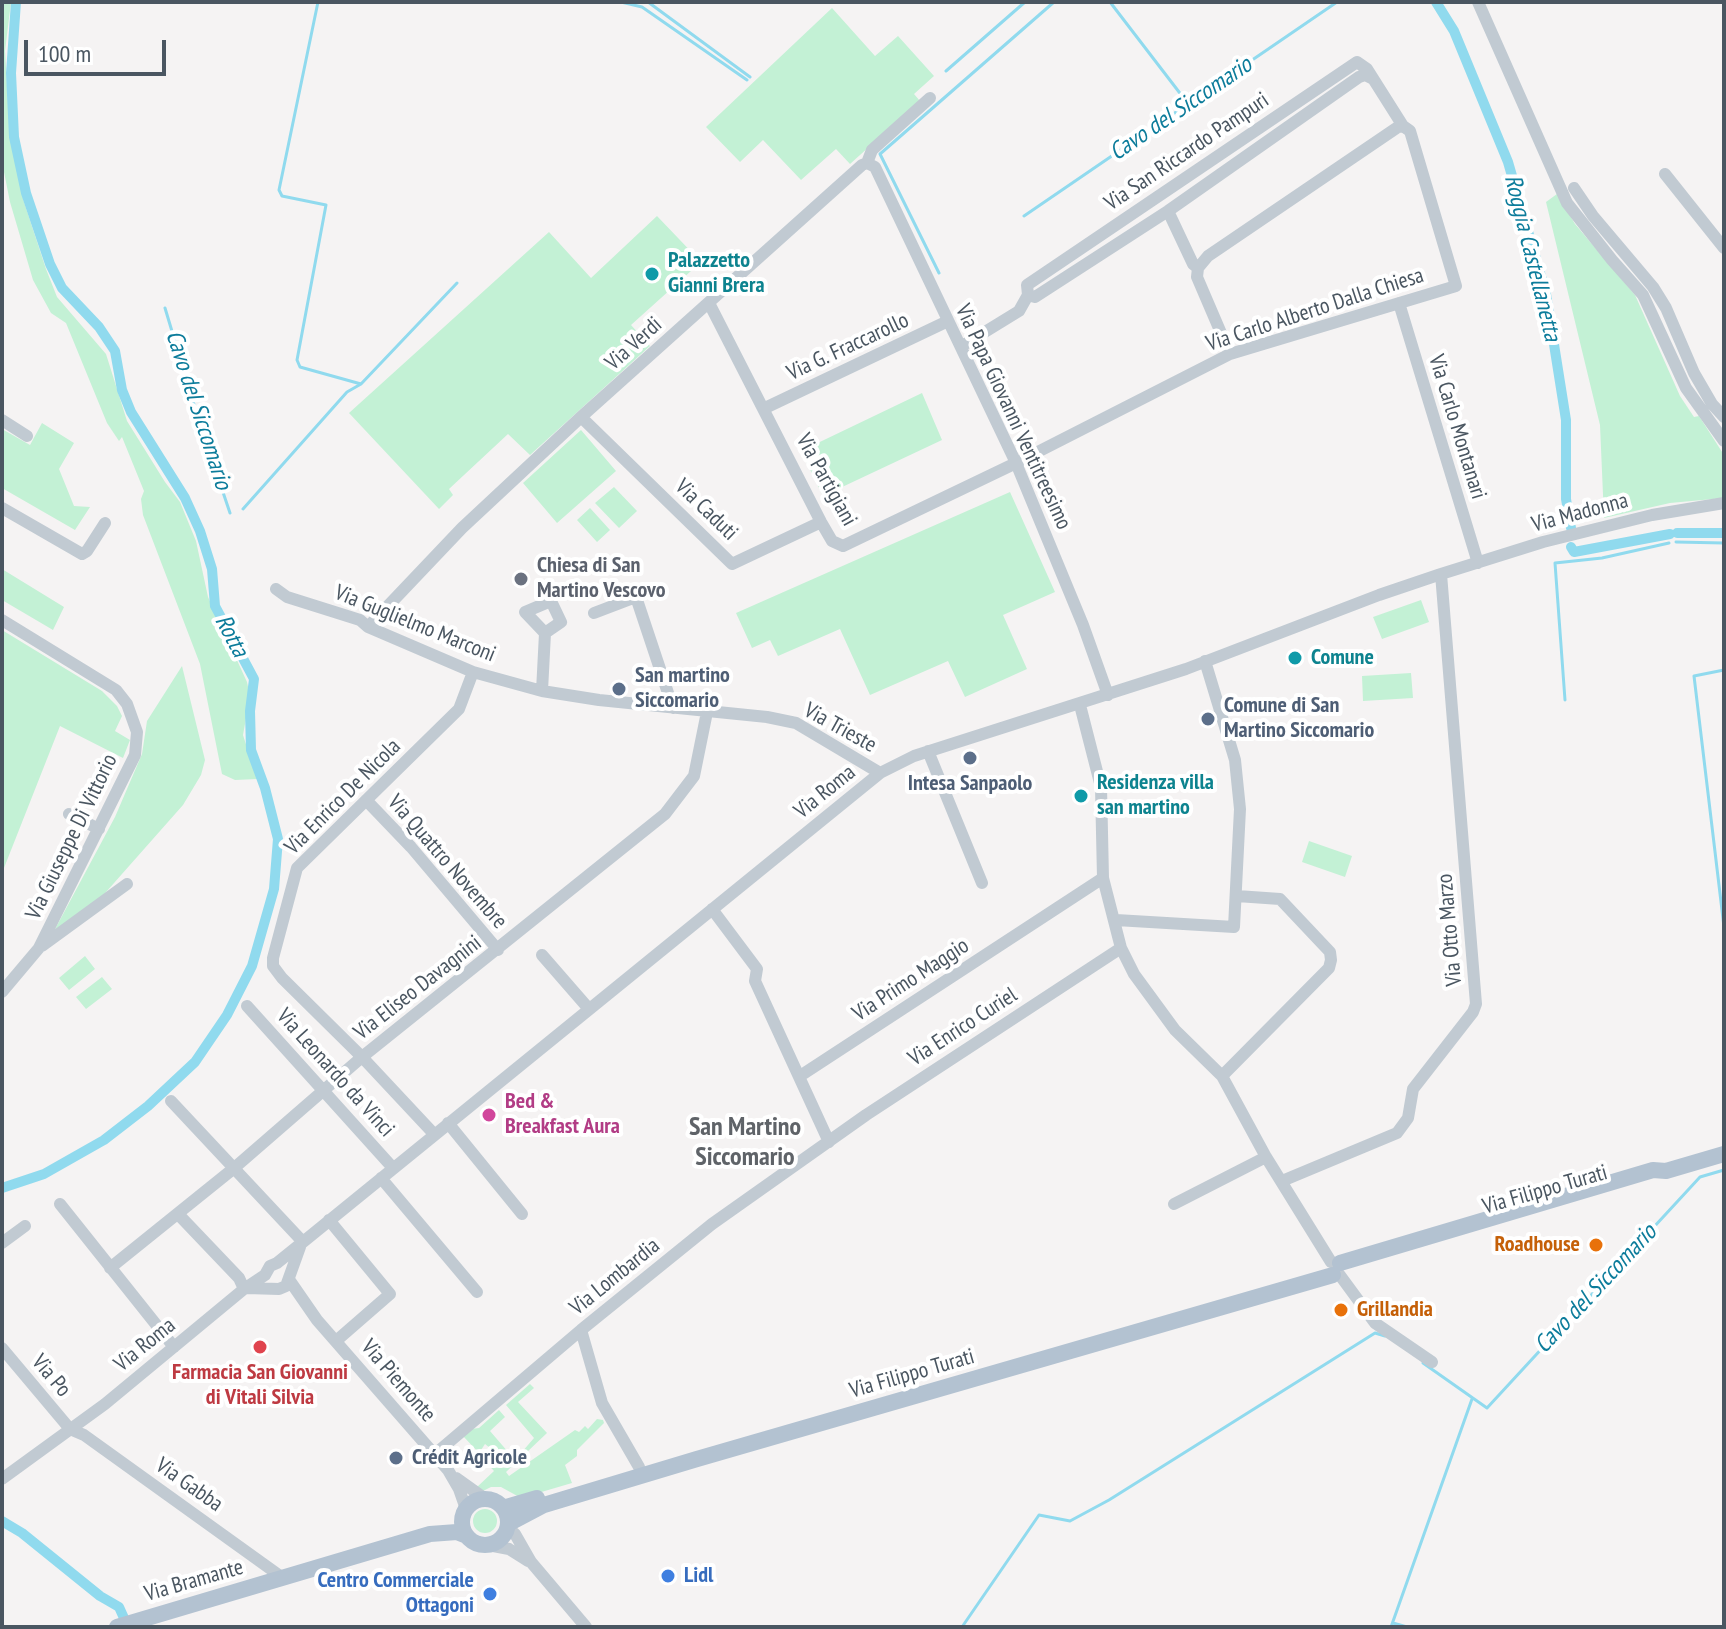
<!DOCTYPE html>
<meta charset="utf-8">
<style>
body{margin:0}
#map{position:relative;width:1726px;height:1629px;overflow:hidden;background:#f5f3f3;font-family:"PT Sans Narrow",sans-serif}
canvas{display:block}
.frame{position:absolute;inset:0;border:4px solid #4a5661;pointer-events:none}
.scale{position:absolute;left:24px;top:40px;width:142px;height:36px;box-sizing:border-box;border:4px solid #4a5661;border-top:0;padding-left:10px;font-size:24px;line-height:28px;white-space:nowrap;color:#4a5661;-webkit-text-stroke:6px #fff;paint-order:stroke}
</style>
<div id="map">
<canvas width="1726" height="1629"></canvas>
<div class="frame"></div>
<div class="scale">100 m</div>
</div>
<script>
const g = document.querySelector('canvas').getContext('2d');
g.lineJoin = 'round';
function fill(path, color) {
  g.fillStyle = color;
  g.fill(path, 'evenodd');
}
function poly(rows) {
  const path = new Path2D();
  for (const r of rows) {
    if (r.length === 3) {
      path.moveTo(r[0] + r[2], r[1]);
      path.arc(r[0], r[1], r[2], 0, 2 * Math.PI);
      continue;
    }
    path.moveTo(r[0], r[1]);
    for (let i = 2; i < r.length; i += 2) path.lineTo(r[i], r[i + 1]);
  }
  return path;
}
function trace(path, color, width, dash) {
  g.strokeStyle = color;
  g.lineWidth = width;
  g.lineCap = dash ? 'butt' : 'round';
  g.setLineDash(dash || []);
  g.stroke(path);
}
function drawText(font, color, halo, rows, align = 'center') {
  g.font = font + ' "PT Sans Narrow",sans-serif';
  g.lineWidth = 8;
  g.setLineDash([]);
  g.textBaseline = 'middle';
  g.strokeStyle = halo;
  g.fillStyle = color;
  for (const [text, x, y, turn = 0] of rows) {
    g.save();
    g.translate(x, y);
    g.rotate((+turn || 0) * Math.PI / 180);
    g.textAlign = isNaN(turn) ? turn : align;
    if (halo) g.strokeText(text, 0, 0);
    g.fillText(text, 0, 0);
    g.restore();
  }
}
const green = poly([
 [2,2,11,2,5,51,10,136,24,202,46,269,57,297,106,354,127,421,165,482,180,502,196,541,208,597,247,682,250,696,243,735,257,779,235,780,222,774,200,664,143,515,141,499,144,491,122,437,119,441,107,423,66,323,51,313,33,280,10,202,2,162],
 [832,8,875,56,898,36,934,76,914,94,920,101,850,164,836,149,801,180,763,140,740,162,706,127],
 [1557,194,1575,224,1635,295,1680,396,1694,417,1699,416,1724,455,1724,498,1670,503,1604,518,1600,425,1546,202],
 [657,216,701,262,631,325,650,346,530,455,508,434,449,489,453,495,439,509,349,413,549,232,591,278],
 [922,393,942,440,823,496,801,451],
 [42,423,74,443,59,469,74,506,90,507,75,530,2,488,2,429,30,445],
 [581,430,616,471,557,523,523,483],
 [614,487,637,511,619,528,595,503],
 [1010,492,1055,592,1003,615,1027,669,965,697,948,661,870,695,840,629,778,656,770,640,752,648,736,613],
 [590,508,610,530,597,542,577,520],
 [2,569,64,607,53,630,2,600],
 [1421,600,1429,622,1382,639,1373,617],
 [2,630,102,691,117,706,122,716,115,731,130,740,123,758,60,726,2,873],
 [182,666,205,760,201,775,183,805,99,900,54,931,115,817,142,754,147,721],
 [1411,673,1413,698,1363,701,1362,676],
 [1309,841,1352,856,1345,877,1302,862],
 [85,956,95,969,69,990,59,978],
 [102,977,112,989,86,1009,76,997],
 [530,1384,534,1388,518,1402,547,1433,506,1472,509,1476,575,1430,579,1432,585,1426,588,1429,597,1419,603,1420,604,1423,577,1450,577,1456,565,1465,572,1483,521,1498,501,1487,491,1487,481,1492,476,1488,494,1471,483,1459,490,1448,485,1444,479,1453,463,1436,471,1429,479,1428,499,1410,505,1417,490,1431,515,1460,534,1438,506,1405],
 [485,1521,12]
]);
const stream = poly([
 [318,2,279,190,282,196,326,205,297,360,300,367,361,384],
 [621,2,642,7,747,80],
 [648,2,750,77],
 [1110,2,1189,105],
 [946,71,1025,2],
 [1024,216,1337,2],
 [939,273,880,154,1054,2],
 [165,308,198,418,230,513],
 [243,509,347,392,361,384,457,283],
 [1676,542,1724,543],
 [1724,670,1694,676,1724,927],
 [1565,700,1555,563,1602,558,1669,543],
 [1423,1363,1487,1408,1700,1177,1724,1170],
 [1393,1623,1407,1627],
 [962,1627,1039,1515,1070,1521,1109,1500,1375,1333,1385,1336],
 [1391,1627,1472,1399]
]);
const canal = poly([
 [1436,2,1454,31,1508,162,1546,294,1566,420,1566,499,1571,528],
 [1677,533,1724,533],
 [1571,547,1574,552,1670,534],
 [2,1188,44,1174,104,1140,148,1106,195,1062,227,1015,252,966,274,889,278,839,265,788,251,750,250,711,254,679,215,606,212,569,200,531,185,498,131,412,122,390,115,351,99,327,62,288,50,264,26,193,14,137,11,73,16,2],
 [2,1521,22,1533,100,1596,119,1607,128,1627]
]);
const minor = poly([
 [1478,2,1567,203,1612,260,1643,295,1686,388,1724,441],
 [1373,79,1365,75,1359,77,1168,211,1035,297,1028,295,1027,285,1357,62,1367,69,1403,126],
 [867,163,875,167,1016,463,1083,625,1108,695],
 [1665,174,1724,248],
 [1574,188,1593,216,1653,287,1666,308,1694,373,1712,404,1724,417],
 [1168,211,1193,264,1198,268],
 [709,303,821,522,832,541,843,546,1016,463,1230,354,1456,286,1410,131,1403,126,1398,127,1208,256,1198,268,1197,277,1230,354],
 [1399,303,1478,563],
 [962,346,1019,311,1028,295],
 [765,408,948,321],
 [581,417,732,564,821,522],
 [2,420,27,436],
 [2,508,82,554,87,551,105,523],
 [276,589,287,597,360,620,368,627,473,672,542,691,599,700,767,717,796,723,880,773],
 [551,601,561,622,545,633,525,612,551,601],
 [594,613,636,597,673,708],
 [2,620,116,690,127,704,137,732,135,755,39,948,2,992],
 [368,627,462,528,581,417,862,165,867,163,872,150,930,98],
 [542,691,545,633],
 [1080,705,1101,787,1103,878,1121,948,1134,974,1175,1030,1222,1076,1266,1157,1331,1262],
 [928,751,982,883],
 [366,800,411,847,498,950],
 [69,814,99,829],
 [712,909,757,969,755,981,829,1142],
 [1116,920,1234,927,1240,809,1235,760,1205,661],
 [42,946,127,884],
 [542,955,589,1009],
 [247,1006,393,1168],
 [800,1076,1103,878],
 [1222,1076,1329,968,1331,960,1330,952,1280,899,1237,896],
 [171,1101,303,1242],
 [448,1123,522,1214],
 [434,1134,362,1057,282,978,273,966,273,958,297,868,459,709,473,672],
 [381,1178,477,1292],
 [1282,1181,1397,1133,1408,1118,1413,1089,1473,1012,1476,1004,1441,574],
 [60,1204,174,1347],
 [1174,1204,1266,1157],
 [178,1214,239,1278,244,1289],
 [329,1220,390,1294,336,1341],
 [2,1243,25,1226],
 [110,1268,233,1169,362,1057,665,814,694,776,707,712],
 [1339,1274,1375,1323,1432,1362],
 [290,1281,317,1320,448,1470,459,1489,466,1509],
 [247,1288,279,1289,286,1286,300,1247],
 [581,1330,602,1403,639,1467],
 [2,1348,70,1429,84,1435,283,1578],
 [435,1454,581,1330,712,1224,866,1115,1121,948],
 [456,1478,484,1498],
 [2,1479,105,1404,244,1289,265,1275,270,1266,277,1263,303,1242,880,773,914,756,1186,669,1379,595,1441,574,1543,542,1652,515,1724,503],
 [507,1527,515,1534,531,1562,586,1627],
 [488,1545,509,1549,528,1561]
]);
const major = poly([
 [1340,1263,1653,1170,1666,1171,1724,1154],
 [485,1522,23],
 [503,1508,537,1498],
 [508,1524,544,1505,697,1459,1333,1275],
 [117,1627,430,1534,457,1532,467,1536]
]);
const markers = [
 [652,274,8,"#0f9aa8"],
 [521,579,8,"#6b7280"],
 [1295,658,8,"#0f9aa8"],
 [619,689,8,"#5c6f8a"],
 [1208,719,8,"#5c6f8a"],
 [970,758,8,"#5c6f8a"],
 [1081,796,8,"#0f9aa8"],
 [489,1115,8,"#d1479c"],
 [1596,1245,8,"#e8710a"],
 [1341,1310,8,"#e8710a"],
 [260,1347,8,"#e0444e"],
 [396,1458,8,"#5c6f8a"],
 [668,1576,8,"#3f7fe0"],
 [490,1594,8,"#3f7fe0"]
];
const streetNames = [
 ["Via San Riccardo Pampuri",1187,152,-34],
 ["Via Carlo Alberto Dalla Chiesa",1315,310,-18],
 ["Via Verdi",634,344,-42],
 ["Via G. Fraccarollo",848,347,-25],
 ["Via Papa Giovanni Ventitreesimo",1013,417,65],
 ["Via Carlo Montanari",1457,427,73],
 ["Via Partigiani",826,480,61],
 ["Via Caduti",706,510,44],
 ["Via Madonna",1580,513,-15],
 ["Via Guglielmo Marconi",415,624,22],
 ["Via Trieste",840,728,29],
 ["Via Roma",825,792,-39],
 ["Via Enrico De Nicola",343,797,-45],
 ["Via Giuseppe Di Vittorio",72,837,-64],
 ["Via Quattro Novembre",447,862,49],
 ["Via Otto Marzo",1450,930,-95],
 ["Via Primo Maggio",911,980,-33],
 ["Via Eliseo Davagnini",418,988,-38],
 ["Via Enrico Curiel",963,1027,-33],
 ["Via Leonardo da Vinci",335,1073,48],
 ["Via Filippo Turati",1545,1190,-16],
 ["Via Lombardia",615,1277,-39],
 ["Via Roma",145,1345,-39],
 ["Via Filippo Turati",912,1374,-16],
 ["Via Po",51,1376,50],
 ["Via Piemonte",398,1381,49],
 ["Via Gabba",189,1485,35],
 ["Via Bramante",194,1581,-16]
];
const cultureNames = [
 ["Palazzetto",668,261],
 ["Gianni Brera",668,286],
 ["Comune",1311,658],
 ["Residenza villa",1097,783],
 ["san martino",1097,808]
];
const worshipNames = [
 ["Chiesa di San",537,566],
 ["Martino Vescovo",537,591]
];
const serviceNames = [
 ["San martino",635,676],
 ["Siccomario",635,701],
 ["Comune di San",1224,706],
 ["Martino Siccomario",1224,731],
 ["Intesa Sanpaolo",970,784,"center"],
 ["Crédit Agricole",412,1458]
];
const hotelNames = [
 ["Bed &",505,1102],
 ["Breakfast Aura",505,1127]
];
const foodNames = [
 ["Roadhouse",1580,1245],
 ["Grillandia",1357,1310,"left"]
];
const healthNames = [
 ["Farmacia San Giovanni",260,1373],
 ["di Vitali Silvia",260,1398]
];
const shopNames = [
 ["Lidl",684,1576],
 ["Centro Commerciale",474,1581,"right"],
 ["Ottagoni",474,1606,"right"]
];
const waterNames = [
 ["Cavo del Siccomario",1181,109,-34],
 ["Roggia Castellanetta",1532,258,76],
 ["Cavo del Siccomario",198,410,72],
 ["Rotta",231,636,62],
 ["Cavo del Siccomario",1596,1289,-47]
];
const quarterNames = [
 ["San Martino",745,1128],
 ["Siccomario",745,1158]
];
fill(green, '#c3f1d5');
trace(stream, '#90daee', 3);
trace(canal, '#90daee', 10);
trace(minor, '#c1cad2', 12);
trace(major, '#b3c2d1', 16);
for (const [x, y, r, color] of markers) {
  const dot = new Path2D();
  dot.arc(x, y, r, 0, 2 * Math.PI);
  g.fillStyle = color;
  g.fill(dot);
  trace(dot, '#fff', 3);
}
drawText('22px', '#4a5661', '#fff', streetNames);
drawText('bold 22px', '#0d838f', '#fff', cultureNames, 'left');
drawText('bold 22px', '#5b616d', '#fff', worshipNames, 'left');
drawText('bold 22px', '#4e5e75', '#fff', serviceNames, 'left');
drawText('bold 22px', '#b23c85', '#fff', hotelNames, 'left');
drawText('bold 22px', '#c56008', '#fff', foodNames, 'right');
drawText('bold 22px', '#be3a42', '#fff', healthNames);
drawText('bold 22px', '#366cbe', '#fff', shopNames, 'left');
drawText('italic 24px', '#0c7c9b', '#fff', waterNames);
drawText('bold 26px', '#5f6368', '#fff', quarterNames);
</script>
